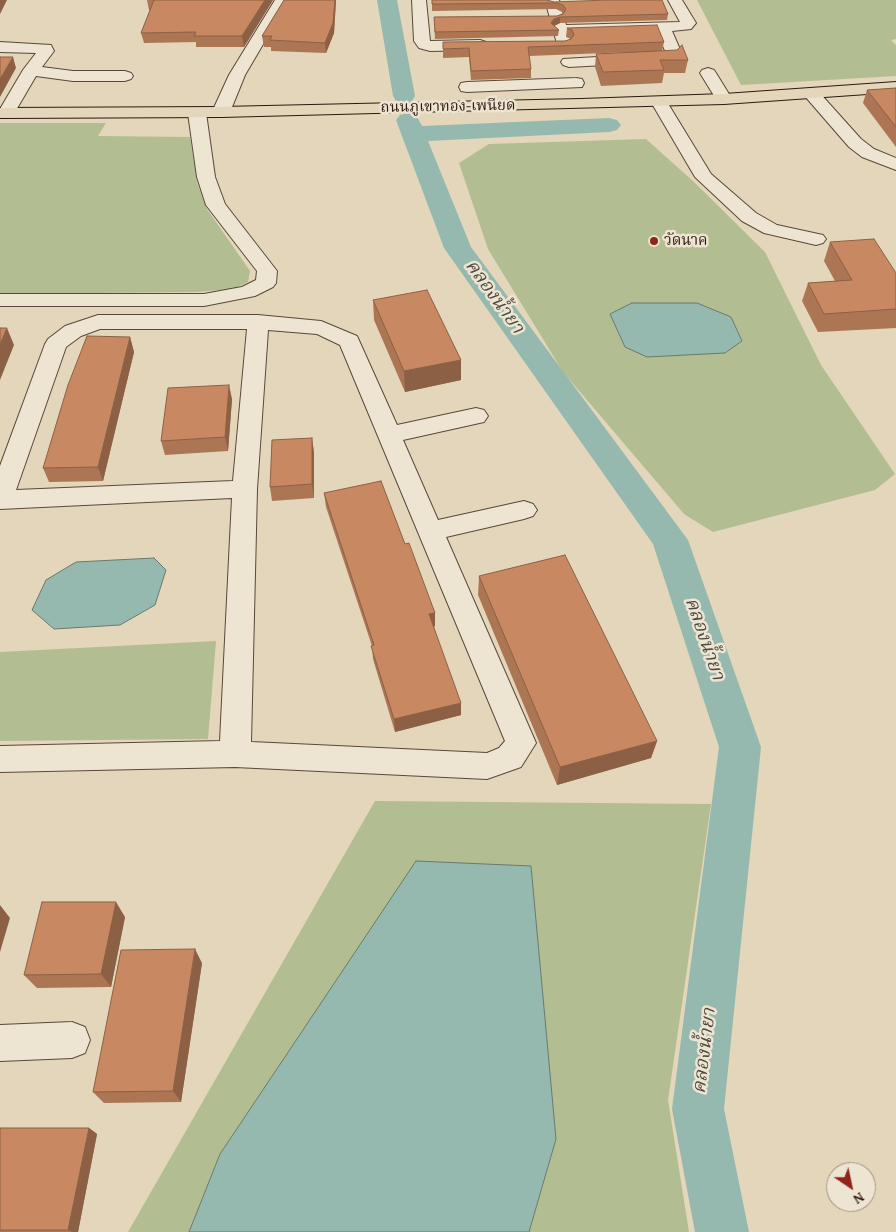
<!DOCTYPE html>
<meta charset="utf-8">
<style>
body{margin:0}
#map{position:relative;width:896px;height:1232px;overflow:hidden;background:#e3d6ba;font-family:"Gentium Book Plus",serif}
canvas{display:block}
.north{position:absolute;left:826px;top:1162px;width:50px;height:50px;box-sizing:border-box;background:#ede4d2;border:1px solid #a09384;border-radius:50%;rotate:146deg;font-size:14px;font-weight:700;line-height:20px;text-align:center;color:#2d190f}
.north::after{content:'';display:block;margin:auto;width:18px;height:22px;background:#8f2418;clip-path:polygon(50% 0,100% 100%,50% 72%,0 100%)}
</style>
<div id="map">
<canvas width="896" height="1232"></canvas>
<div class="north">N</div>
</div>
<script>
const g = document.querySelector('canvas').getContext('2d');
g.lineJoin = 'round';
function fill(path, color) {
  g.fillStyle = color;
  g.fill(path, 'evenodd');
}
function poly(rows) {
  const path = new Path2D();
  for (const r of rows) {
    path.moveTo(r[0], r[1]);
    for (let i = 2; i < r.length; i += 2) path.lineTo(r[i], r[i + 1]);
  }
  return path;
}
function trace(path, color, width, dash) {
  g.strokeStyle = color;
  g.lineWidth = width;
  g.lineCap = dash ? 'butt' : 'round';
  g.setLineDash(dash || []);
  g.stroke(path);
}
function drawText(font, color, halo, rows, align = 'center') {
  g.font = font + ' "Gentium Book Plus","Noto Serif Thai",serif';
  g.lineWidth = 5;
  g.setLineDash([]);
  g.textBaseline = 'middle';
  g.strokeStyle = halo;
  g.fillStyle = color;
  for (const [text, x, y, turn = 0] of rows) {
    g.save();
    g.translate(x, y);
    g.rotate((+turn || 0) * Math.PI / 180);
    g.textAlign = isNaN(turn) ? turn : align;
    if (halo) g.strokeText(text, 0, 0);
    g.fillText(text, 0, 0);
    g.restore();
  }
}
const green = poly([
 [697,0,896,0,896,39,891,40,896,45,896,76,741,85],
 [0,123,106,123,98,136,190,137,197,182,207,209,250,271,248,282,234,289,197,292,0,294],
 [646,139,694,182,765,252,821,365,895,474,875,490,713,532,684,514,563,372,488,249,459,163,489,144],
 [216,641,208,739,0,741,0,652],
 [375,801,711,804,668,1100,689,1232,529,1232,556,1139,220,1154,189,1232,128,1232]
]);
const water = poly([
 [632,303,697,303,731,317,742,341,725,353,647,357,625,347,610,314,632,303],
 [154,558,166,570,155,605,120,625,54,629,32,610,46,580,76,562,154,558],
 [416,861,531,866,556,1139,529,1232,189,1232,220,1154,416,861]
]);
const canal = poly([
 [377,0,397,0,415,96,412,101,404,103,396,101,393,96,377,0],
 [408,113,416,115,422,126,609,118,617,120,621,125,617,130,609,132,428,141,471,247,688,540,761,747,724,1109,749,1232,695,1232,672,1109,719,747,653,544,444,248,396,120,400,115,408,113]
]);
const minor = poly([
 [275,0,289,0,245,75,230,112,227,116,221,117,215,116,212,112,229,75,275,0],
 [412,0,426,0,430,41,480,40,486,42,488,45,486,48,480,50,430,51,419,48,414,41,412,0],
 [545,0,559,0,566,25,680,22,668,0,682,0,696,23,691,29,672,31,682,54,675,61,569,67,563,65,561,62,563,59,666,53,657,32,569,34,573,48,571,51,559,51,545,0],
 [0,42,51,45,54,51,42,67,73,71,125,71,131,73,133,76,131,79,125,81,73,81,36,76,12,117,0,117,0,109,23,70,36,53,0,52,0,42],
 [708,68,714,70,716,73,732,99,730,103,718,103,716,99,700,73,702,70,708,68],
 [576,78,582,79,584,83,582,87,467,92,461,91,459,87,461,83,467,82,576,78],
 [811,89,817,90,861,139,874,149,896,158,896,170,862,157,849,147,803,94,805,90,811,89],
 [659,97,665,98,667,102,711,174,756,213,777,225,823,235,826,239,823,243,816,245,764,233,742,221,695,177,651,102,653,98,659,97],
 [197,108,203,109,206,113,215,177,225,204,277,271,276,283,273,287,255,296,204,306,0,306,0,294,204,294,242,287,256,280,257,271,206,205,197,177,188,113,191,109,197,108],
 [98,315,258,315,321,321,357,336,397,425,476,408,484,410,488,416,484,422,403,440,438,520,524,501,533,504,537,510,533,516,524,519,446,537,536,743,521,767,487,779,235,767,0,772,0,746,220,741,232,498,0,509,0,466,45,344,48,339,65,326,98,315],
 [100,329,247,329,233,481,16,490,66,347,81,336,100,329],
 [268,330,317,334,340,345,505,741,499,748,487,753,251,742,257,489,268,330],
 [72,1022,85,1027,90,1040,85,1053,72,1058,0,1061,0,1025,72,1022]
]);
const major = poly([
 [896,82,896,92,724,104,221,117,0,118,0,108,221,107,581,99,724,94,896,82]
]);
const wall = poly([
 [147,0,273,0,244,47,196,47,196,42,144,43,141,33,150,10,149,10],
 [284,0,336,0,334,33,326,53,271,51,271,47,264,47,262,36],
 [432,0,547,0,554,2,668,14,667,20,560,23,554,26,559,30,558,36,435,39,434,17,557,16,563,13,562,12,556,9,432,11],
 [567,28,664,42,662,51,688,60,685,73,664,73,662,83,601,86,595,67,596,54,630,52,529,56,531,69,531,78,471,80,469,57,443,58,443,42,565,41,571,39,566,37],
 [896,88,896,147,863,103,867,90],
 [830,242,896,273,896,328,818,332,802,301,808,283,835,281,824,261],
 [373,300,461,360,461,380,405,392,374,320],
 [130,337,134,352,103,481,49,482,43,468],
 [232,399,228,451,165,455,161,441],
 [314,452,314,498,272,501,270,487],
 [324,493,405,544,435,613,435,626,434,627,461,715,395,732,373,659,372,646,326,507],
 [479,576,657,741,651,758,557,785,478,595],
 [125,917,111,987,37,988,24,975],
 [202,963,181,1102,104,1103,93,1092],
 [0,1128,89,1128,97,1134,78,1232,0,1232]
]);
const shadedWall = poly([
 [0,0,7,0,0,14],
 [265,0,273,0,244,47,242,36],
 [335,0,336,0,334,33,326,53,325,43],
 [560,17,560,23,554,26,551,23,554,19],
 [13,57,16,68,0,97,0,79],
 [7,328,14,345,0,380,0,344],
 [130,337,134,352,103,481,98,467],
 [461,360,461,380,405,392,404,371],
 [229,385,232,399,228,451,225,437],
 [312,438,314,452,314,498,312,484],
 [435,613,435,626,430,628,429,614],
 [461,703,461,715,395,732,394,719],
 [657,741,651,758,557,785,560,767],
 [116,902,125,917,111,987,101,974],
 [0,905,10,918,0,952],
 [195,949,202,963,181,1102,173,1091],
 [89,1128,97,1134,78,1232,72,1232,68,1230]
]);
const building = poly([
 [154,0,265,0,242,36,194,36,196,32,141,33,154,0],
 [284,0,335,0,333,23,325,43,270,40,272,36,262,36,284,0],
 [432,0,547,0,554,2,608,0,662,0,668,14,560,17,554,19,551,23,559,30,435,32,434,17,557,16,563,14,566,9,563,5,556,3,432,4,432,0],
 [657,25,664,42,528,47,531,69,471,71,469,48,443,49,443,42,565,41,571,39,574,35,572,30,567,28,657,25],
 [682,45,688,60,660,60,664,70,603,72,596,54,677,50,682,45],
 [0,57,13,57,0,79,0,57],
 [896,88,896,127,867,90,896,88],
 [874,239,896,273,896,309,824,314,808,283,852,280,830,242,874,239],
 [427,290,461,360,404,371,373,300,427,290],
 [0,328,7,328,0,344,0,328],
 [87,336,130,337,98,467,43,468,68,385,87,336],
 [229,385,225,437,161,441,168,388,229,385],
 [312,438,312,484,270,487,272,440,312,438],
 [381,481,405,544,409,543,435,613,429,614,461,703,394,719,371,646,374,645,324,493,381,481],
 [565,555,657,741,560,767,479,576,565,555],
 [42,902,116,902,101,974,24,975,42,902],
 [195,949,173,1091,93,1092,121,950,195,949],
 [0,1128,89,1128,68,1230,0,1230,0,1128]
]);
const markers = [
 [654,241,5,"#8f2418"]
];
const farStreetnames = [
 ["ถนนภูเขาทอง-เพนียด",448,107,-1]
];
const farPoinames = [
 ["วัดนาค",664,241]
];
const waterNames = [
 ["คลองน้ำยา",494,297,54],
 ["คลองน้ำยา",704,639,71],
 ["คลองน้ำยา",705,1051,-83]
];
fill(green, '#b2be91');
fill(water, '#95b9af');
trace(water, '#6b796f', 1);
fill(canal, '#95b9af');
trace(minor, '#5a483a', 2);
trace(major, '#2d190f', 2);
fill(minor, '#ede4d2');
fill(major, '#e3d6ba');
fill(wall, '#ac7654');
fill(shadedWall, '#8c6045');
fill(building, '#c88962');
trace(building, '#8c6045', 1);
for (const [x, y, r, color] of markers) {
  const dot = new Path2D();
  dot.arc(x, y, r, 0, 2 * Math.PI);
  g.fillStyle = color;
  g.fill(dot);
  trace(dot, '#ede4d2', 2);
}
drawText('15px', '#2d190f', '#ede4d2', farStreetnames);
drawText('15px', '#2d190f', '#ede4d2', farPoinames, 'left');
drawText('italic 19px', '#4c493f', '#ede4d2', waterNames);
</script>
